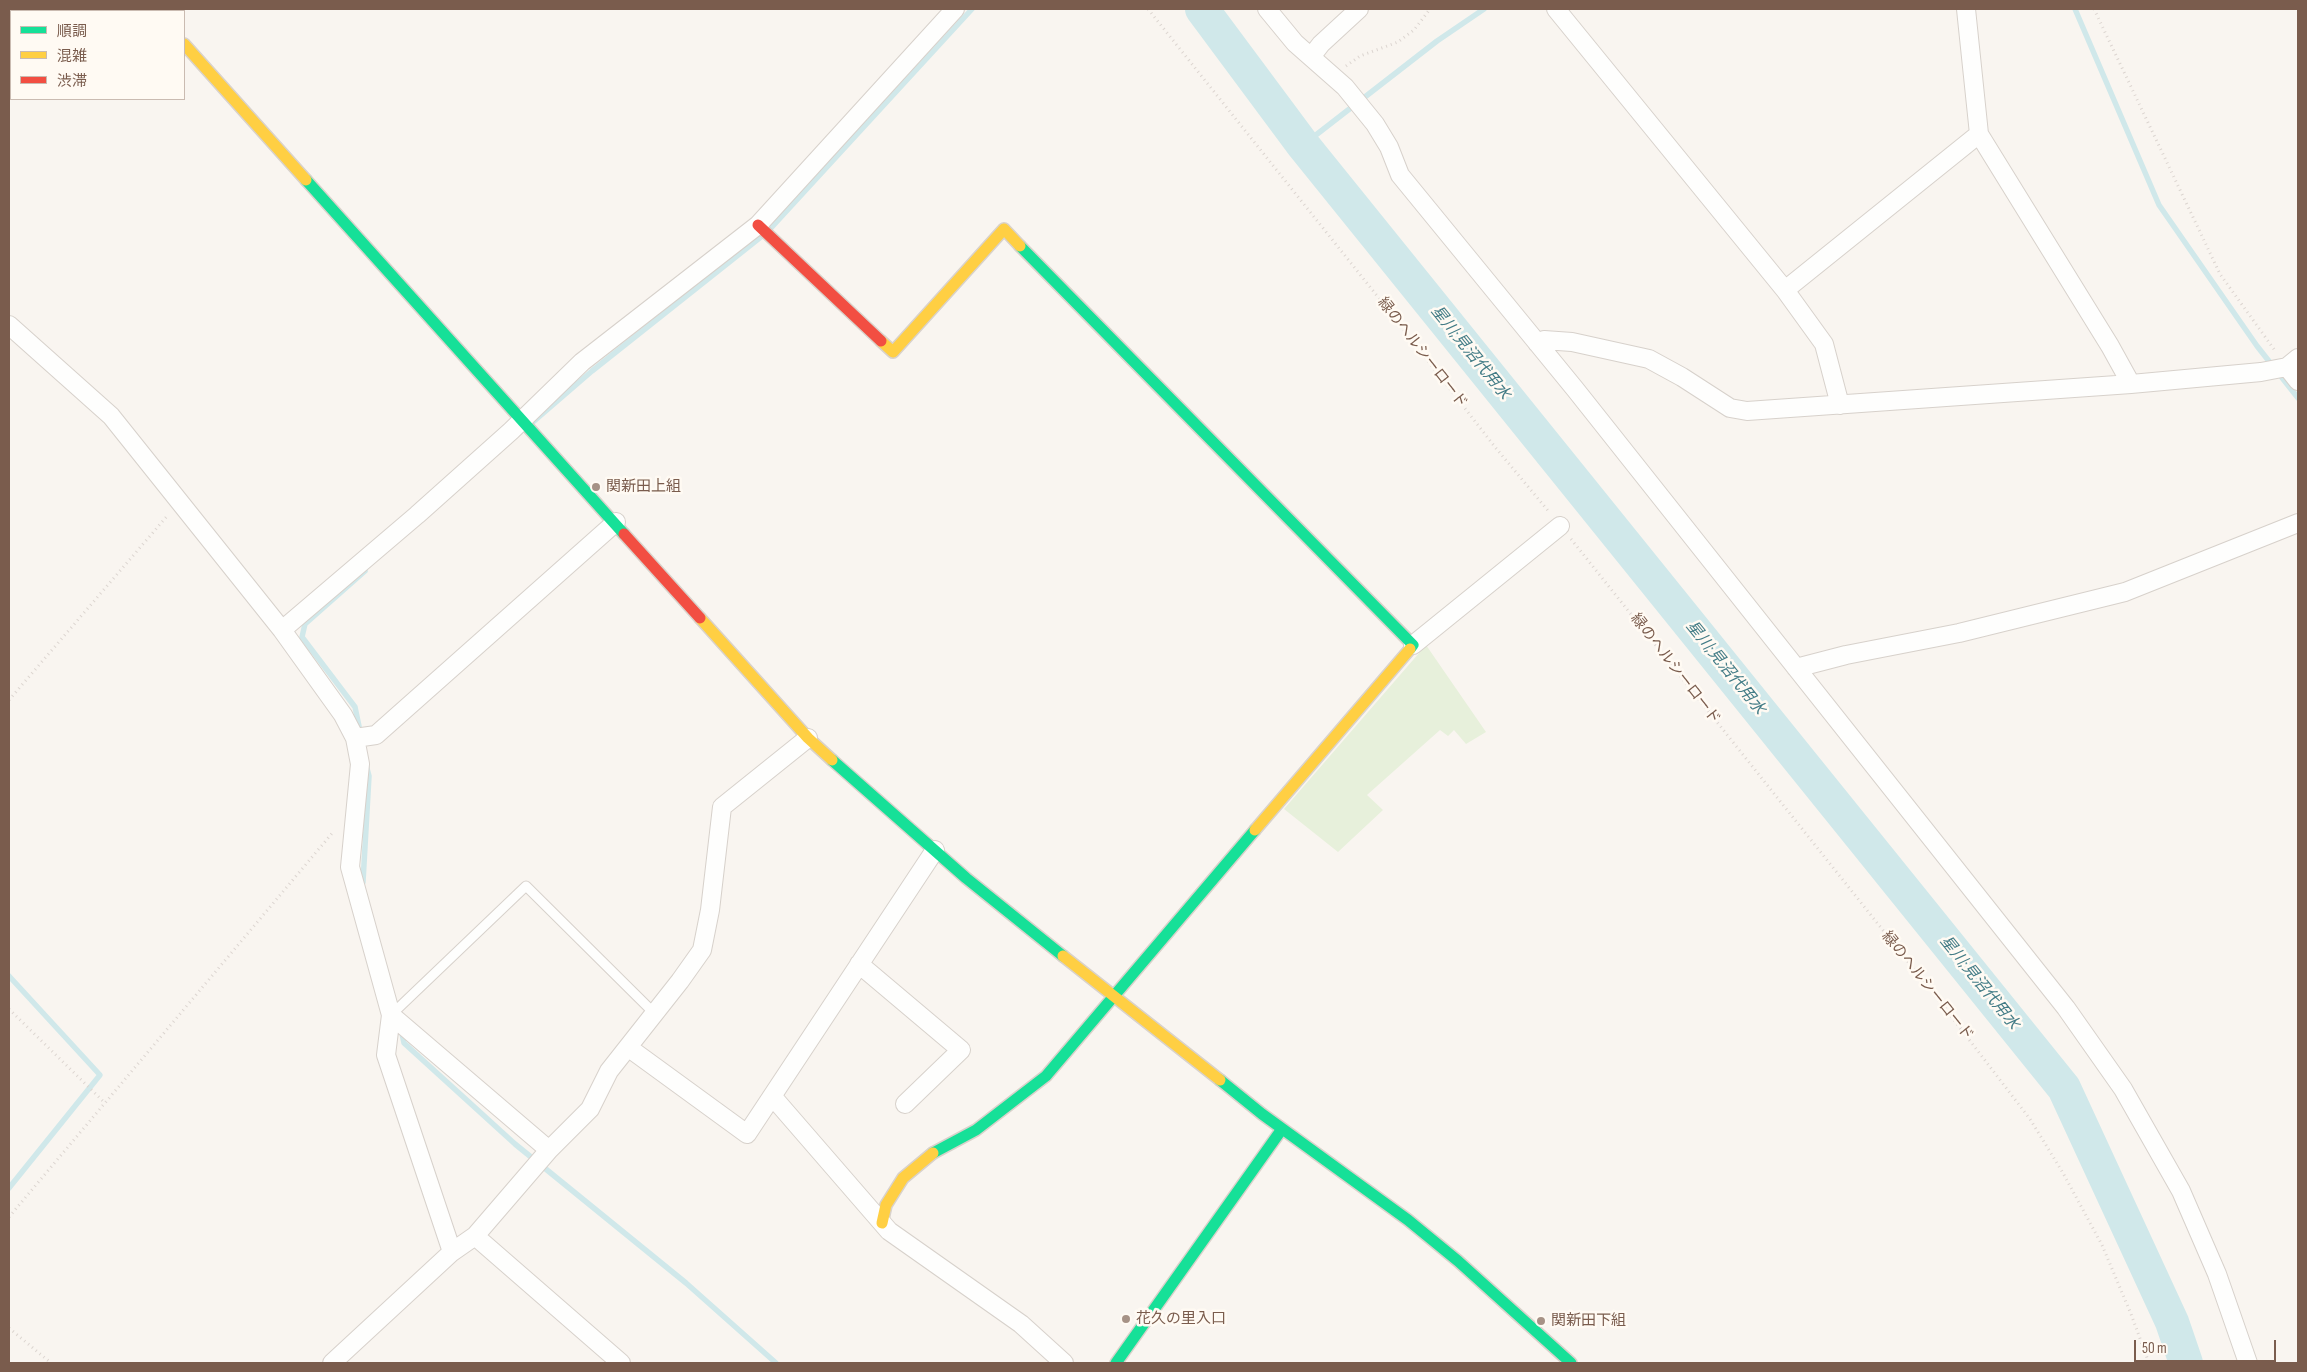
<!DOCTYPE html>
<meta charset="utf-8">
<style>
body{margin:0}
#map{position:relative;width:2307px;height:1372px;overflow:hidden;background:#f9f5f0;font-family:"Sofia Sans Condensed","Noto Sans JP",sans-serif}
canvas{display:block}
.frame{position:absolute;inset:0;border:10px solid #7a5c4d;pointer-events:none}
.legend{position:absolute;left:10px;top:10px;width:175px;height:90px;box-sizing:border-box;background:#fffaf3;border:1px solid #cabbb1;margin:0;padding:6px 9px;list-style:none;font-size:15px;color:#7a5c4d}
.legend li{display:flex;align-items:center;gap:10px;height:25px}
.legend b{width:25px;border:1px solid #cabbb1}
.scale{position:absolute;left:2134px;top:1340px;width:142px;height:22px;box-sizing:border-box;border:2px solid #7a5c4d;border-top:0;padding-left:6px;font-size:15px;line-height:18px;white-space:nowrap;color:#7a5c4d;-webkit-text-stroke:4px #fffaf3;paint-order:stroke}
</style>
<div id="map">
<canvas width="2307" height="1372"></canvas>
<div class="frame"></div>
<ul class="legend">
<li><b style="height:6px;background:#16e098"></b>順調</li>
<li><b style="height:6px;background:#ffcf43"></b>混雑</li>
<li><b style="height:6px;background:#f24e42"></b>渋滞</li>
</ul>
<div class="scale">50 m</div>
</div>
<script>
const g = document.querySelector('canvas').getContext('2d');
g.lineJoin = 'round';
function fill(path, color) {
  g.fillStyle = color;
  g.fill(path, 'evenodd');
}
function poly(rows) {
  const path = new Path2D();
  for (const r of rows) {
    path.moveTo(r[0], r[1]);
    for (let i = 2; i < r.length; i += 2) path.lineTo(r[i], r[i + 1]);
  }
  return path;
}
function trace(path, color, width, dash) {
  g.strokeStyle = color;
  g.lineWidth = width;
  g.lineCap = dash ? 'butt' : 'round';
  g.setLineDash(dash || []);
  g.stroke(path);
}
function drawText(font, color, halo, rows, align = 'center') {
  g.font = font + ' "Sofia Sans Condensed","Noto Sans JP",sans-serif';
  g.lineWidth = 5;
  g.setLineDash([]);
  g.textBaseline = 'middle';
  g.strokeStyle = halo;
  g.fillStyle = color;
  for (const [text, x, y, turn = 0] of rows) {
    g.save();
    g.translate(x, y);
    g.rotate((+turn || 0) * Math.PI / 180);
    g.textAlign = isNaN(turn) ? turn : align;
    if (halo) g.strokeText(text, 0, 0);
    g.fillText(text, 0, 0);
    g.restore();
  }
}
const green = poly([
 [1426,645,1486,732,1466,744,1454,730,1448,736,1440,730,1367,795,1383,810,1338,852,1284,809]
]);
const stream = poly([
 [2075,9,2159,205,2257,346,2298,398],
 [1303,145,1437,41,1484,9],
 [771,228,972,9],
 [533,422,592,371,762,236],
 [360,731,355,707,302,637,305,624,365,571],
 [363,882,369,776,366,765],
 [9,976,100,1075,9,1188],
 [401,1029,404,1043,515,1144,686,1283,776,1363]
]);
const river = poly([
 [1202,9,1303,145,2064,1088,2172,1322,2186,1363]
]);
const path = poly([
 [1148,9,1394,317,1495,447,1550,513],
 [2094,9,2220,274,2276,352],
 [1346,66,1360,56,1398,42,1414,30,1430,9],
 [1571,539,1941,1003,2030,1119,2063,1173,2102,1245,2131,1314,2149,1363],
 [9,700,168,515],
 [9,1009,105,1103],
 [9,1217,334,831],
 [9,1328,51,1363]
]);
const lane = poly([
 [391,1015,526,886,655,1014]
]);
const street = poly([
 [1267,9,1295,43,1345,87,1375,124,1389,147,1400,175,1575,389,2066,1008,2123,1089,2181,1191,2217,1274,2248,1363],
 [1556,9,1785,290,1824,344,1840,405],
 [1966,9,1979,134,2110,346,2131,384],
 [1311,57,1321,44,1359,9],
 [1785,290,1979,134],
 [9,325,111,416,282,630,343,715,355,738,360,764,350,867,391,1015,549,1150],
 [1537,343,1544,340,1572,342,1649,359,1682,377,1730,408,1747,411,2131,384,2261,372,2287,367,2298,358],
 [2287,367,2298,381],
 [282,630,417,515,511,431,582,362,758,225,955,9],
 [1413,645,1560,526],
 [1796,668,1846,655,1959,633,2125,592,2298,523],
 [355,738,376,735,616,522],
 [859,964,961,1050,905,1104],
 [391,1015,386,1055,452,1252],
 [629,1048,747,1134,935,850],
 [772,1096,889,1231,1021,1324,1064,1363],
 [475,1236,621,1363],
 [332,1363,452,1252,475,1236,549,1150,590,1109,609,1071,680,981,702,950,710,910,722,807,808,738]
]);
const fast = poly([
 [152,9,154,11],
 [306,180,624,534],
 [1020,246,1413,645,1410,649],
 [832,760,966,878,1063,956],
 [1220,1080,1262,1114,1408,1220,1458,1261,1571,1363],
 [933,1153,976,1130,1046,1076,1255,830],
 [1116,1363,1282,1129]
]);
const slow = poly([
 [184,44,306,180],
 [881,341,893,352,1004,229,1020,246],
 [700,618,808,738,832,760],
 [1255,830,1410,649],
 [1063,956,1220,1080],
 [882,1223,886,1205,903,1178,933,1153]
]);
const jam = poly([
 [758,225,881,341],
 [624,534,700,618]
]);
const markers = [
 [596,487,5,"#a69286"],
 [1126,1319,5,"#a69286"],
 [1541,1321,5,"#a69286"]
];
const streetNames = [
 ["緑のヘルシーロード",1422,353,52],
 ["緑のヘルシーロード",1675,669,52],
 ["緑のヘルシーロード",1927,986,51]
];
const poiNames = [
 ["関新田上組",606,487],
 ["花久の里入口",1136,1319],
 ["関新田下組",1551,1321]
];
const waterNames = [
 ["星川;見沼代用水",1470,353,51],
 ["星川;見沼代用水",1725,668,51],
 ["星川;見沼代用水",1979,983,51]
];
fill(green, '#e7f0db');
trace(stream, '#d0e8ea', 5.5);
trace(river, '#d0e8ea', 34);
trace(lane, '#d7d1cb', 11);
trace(street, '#d7d1cb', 20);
trace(fast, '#d9d2cb', 14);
trace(slow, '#d9d2cb', 14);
trace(jam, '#d9d2cb', 14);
trace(path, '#dcd5d0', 3, [1, 4]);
trace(lane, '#fefefd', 9);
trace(street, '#fefefd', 18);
trace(fast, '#16e098', 11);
trace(slow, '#ffcf43', 11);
trace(jam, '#f24e42', 11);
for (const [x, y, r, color] of markers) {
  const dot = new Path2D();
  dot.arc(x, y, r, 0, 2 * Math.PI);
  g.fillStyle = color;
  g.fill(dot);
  trace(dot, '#fffaf3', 2);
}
drawText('15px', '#7a5c4d', '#fffaf3', streetNames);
drawText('15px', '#7a5c4d', '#fffaf3', poiNames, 'left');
drawText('italic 16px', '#437c86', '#fffaf3', waterNames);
</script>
